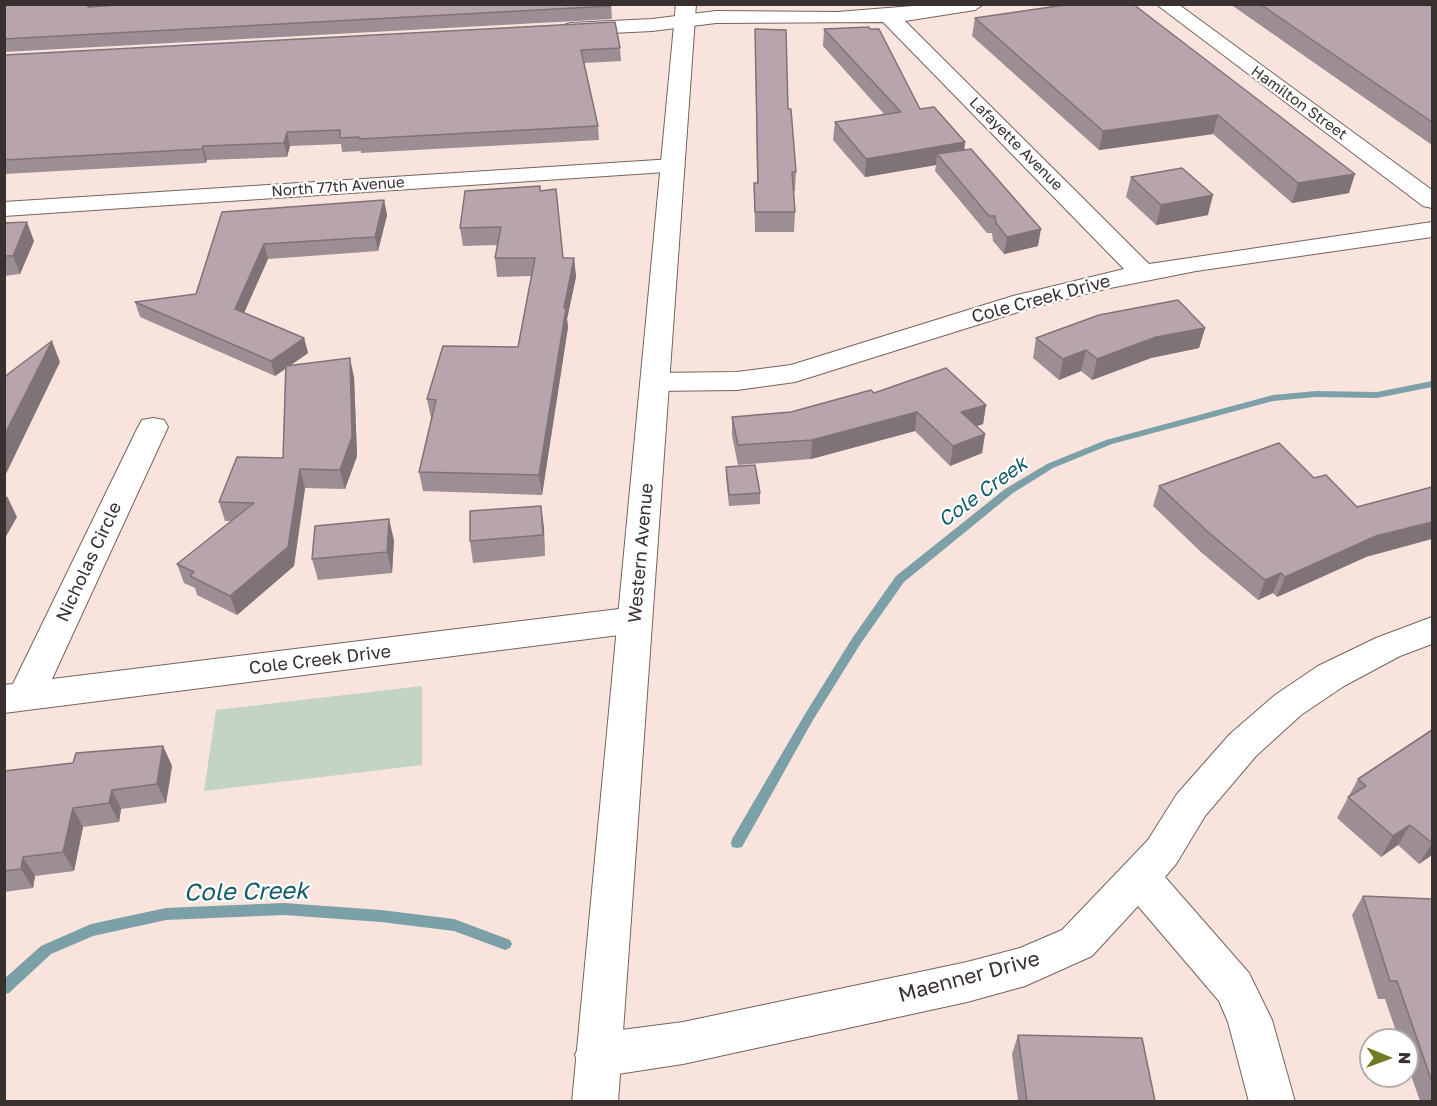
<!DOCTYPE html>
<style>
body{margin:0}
#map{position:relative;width:1437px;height:1106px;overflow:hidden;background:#f8e4dd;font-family:"Golos Text",sans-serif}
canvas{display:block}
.frame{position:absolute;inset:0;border:6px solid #39312f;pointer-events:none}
.north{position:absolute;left:1359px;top:1028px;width:60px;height:60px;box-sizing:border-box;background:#fff;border:2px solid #b0adac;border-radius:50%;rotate:91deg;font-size:16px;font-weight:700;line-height:24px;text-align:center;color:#39312f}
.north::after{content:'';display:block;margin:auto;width:21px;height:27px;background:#737a23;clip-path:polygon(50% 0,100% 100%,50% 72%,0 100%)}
</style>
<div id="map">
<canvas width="1437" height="1106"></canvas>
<div class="frame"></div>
<div class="north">N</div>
</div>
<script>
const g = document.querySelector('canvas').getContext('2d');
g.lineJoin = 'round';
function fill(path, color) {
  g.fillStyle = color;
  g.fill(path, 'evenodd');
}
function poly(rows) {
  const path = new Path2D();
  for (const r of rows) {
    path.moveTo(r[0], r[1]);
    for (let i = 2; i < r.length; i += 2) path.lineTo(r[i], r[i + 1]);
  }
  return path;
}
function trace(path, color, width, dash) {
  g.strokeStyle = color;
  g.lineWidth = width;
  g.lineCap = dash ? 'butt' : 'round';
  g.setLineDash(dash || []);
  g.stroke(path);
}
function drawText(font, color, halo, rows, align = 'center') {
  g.font = font + ' "Golos Text",sans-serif';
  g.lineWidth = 4.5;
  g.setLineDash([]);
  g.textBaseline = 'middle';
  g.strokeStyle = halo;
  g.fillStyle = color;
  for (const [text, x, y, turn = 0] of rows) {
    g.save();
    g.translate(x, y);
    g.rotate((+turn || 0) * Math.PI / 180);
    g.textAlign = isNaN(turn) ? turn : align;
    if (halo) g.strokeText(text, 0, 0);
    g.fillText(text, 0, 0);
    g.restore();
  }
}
const green = poly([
 [422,686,422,765,204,791,216,710]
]);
const stream = poly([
 [1432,381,1432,387,1377,398,1316,397,1273,401,1112,444,1053,468,1013,493,904,582,861,643,813,720,742,847,737,848,732,847,731,843,732,839,805,714,853,637,896,576,1005,489,1047,464,1106,440,1273,395,1316,391,1377,392,1432,381],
 [284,903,381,910,454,919,510,940,512,944,510,948,505,950,454,931,381,922,284,915,166,920,93,936,51,954,9,993,4,994,4,979,41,946,91,924,166,908,284,903]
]);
const minor = poly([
 [938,4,984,4,975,10,905,21,1149,264,1432,222,1432,237,1196,271,1105,289,1031,308,795,382,737,390,655,391,645,388,641,382,645,376,655,373,737,372,791,365,1013,296,1124,269,883,22,716,23,652,31,571,35,564,33,561,29,564,25,571,23,652,19,716,11,837,12,938,4],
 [1156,4,1178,4,1432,190,1432,208,1423,206,1156,4],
 [673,159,681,161,685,166,681,171,4,216,4,202,673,159],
 [153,418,164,420,168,427,52,679,635,607,647,611,652,620,647,629,635,633,4,713,4,685,13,684,138,427,142,420,153,418],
 [1432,617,1432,644,1400,656,1344,686,1301,715,1256,756,1205,816,1176,864,1165,877,1249,973,1272,1020,1295,1102,1249,1102,1228,1022,1219,1001,1138,906,1092,956,1025,986,967,1002,683,1064,598,1077,582,1070,575,1055,582,1040,598,1033,683,1022,967,962,1020,948,1062,930,1148,840,1177,794,1230,734,1275,695,1318,666,1376,638,1432,617]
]);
const tertiary = poly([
 [676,4,696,4,618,1102,572,1102,676,4]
]);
const wall = poly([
 [101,4,100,6,611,4,612,19,4,52,4,8],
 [1071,4,1349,193,1292,203,1213,134,1099,150,972,36,975,18],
 [1230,4,1432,4,1432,145],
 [755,29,788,109,796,172,795,191,794,191,795,212,794,232,755,232,754,183,757,183],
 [824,29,920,109,965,142,964,150,1038,246,1004,254,993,241,992,233,987,233,935,171,936,165,865,177,833,140,835,122,885,115,823,46],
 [620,48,621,61,584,63,598,126,599,140,361,153,361,151,342,152,341,144,290,146,287,157,207,160,206,163,4,174,4,55],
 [1131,177,1208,215,1156,225,1126,197],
 [540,191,563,258,574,258,576,277,567,319,568,327,542,495,423,491,419,472,432,418,431,418,427,399,518,347,531,276,497,277,495,258,497,245,463,246,460,228],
 [384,200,387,215,378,251,268,259,244,313,304,338,308,353,291,365,354,377,357,456,345,489,305,488,294,566,237,615,197,595,195,588,184,583,177,564,231,521,225,521,219,502,283,458,285,369,275,376,140,317,135,302,196,294,222,212],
 [4,223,34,241,20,274,4,276],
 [1205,328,1199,348,1151,358,1092,380,1081,371,1059,380,1033,358,1036,338],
 [874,393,986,405,983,424,977,426,985,434,982,453,950,466,915,431,811,459,738,465,732,436,732,417,791,412],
 [726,467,760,493,760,504,729,506,726,477],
 [1159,486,1366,557,1277,597,1273,593,1258,600,1202,553,1153,506],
 [541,506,545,556,473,563,470,541],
 [394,540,392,573,318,580,312,559],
 [1432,730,1432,855,1419,864,1398,845,1381,857,1337,818,1358,779],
 [163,746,172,766,166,803,121,809,119,822,83,827,74,871,35,876,33,888,4,892,4,771,73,763],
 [1363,896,1432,899,1432,1101,1420,1101,1407,1064,1407,1040,1399,1040,1385,999,1378,999,1352,915],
 [1018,1035,1155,1101,1018,1101,1012,1054]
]);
const shadedWall = poly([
 [89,4,101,4,92,19,88,7],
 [1218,115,1213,134,1099,150,1103,131],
 [287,132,290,146,287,157,284,143],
 [965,142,963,161,937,154,936,165,865,177,866,159],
 [203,146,207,160,206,163,202,149],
 [1355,174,1349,193,1292,203,1298,183],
 [1213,195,1208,215,1156,225,1161,205],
 [384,200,387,215,378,251,375,237],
 [27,222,34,241,20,274,13,256],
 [1041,229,1038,246,1004,254,1007,237],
 [264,244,268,259,239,324,235,309],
 [574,258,576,277,567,319,568,327,542,495,539,475,564,308],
 [1205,328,1199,348,1151,358,1092,380,1097,359,1156,337],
 [304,338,308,353,275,376,271,361],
 [52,341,60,362,4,478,4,436],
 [1086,350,1081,371,1059,380,1063,359],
 [350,358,354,377,357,456,345,489,340,470],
 [986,405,983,424,958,432,961,412],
 [917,412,915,431,811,459,812,440],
 [985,434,982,453,950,466,953,446],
 [300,469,305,488,294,566,237,615,230,596],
 [7,496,17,517,4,540,4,500],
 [541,506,544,527,545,556,543,535],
 [389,519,394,540,392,573,387,552],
 [1432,522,1432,539,1366,557,1277,597,1285,577,1376,536],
 [1281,573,1273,593,1258,600,1265,580],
 [163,746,172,766,166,803,157,784],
 [112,790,121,809,119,822,109,803],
 [73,808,83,827,74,871,63,852],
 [1410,825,1398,845,1381,857,1393,836],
 [1432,843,1432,855,1419,864],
 [23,857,35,876,33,888,21,869]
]);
const building = poly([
 [16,4,89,4,88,7,131,4,611,4,611,6,4,39,4,8,6,5,16,4],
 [1071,4,1133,4,1355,174,1298,183,1218,115,1103,131,975,18,1071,4],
 [1260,4,1432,4,1432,122,1260,4],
 [615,22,620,48,581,50,598,126,359,139,359,137,340,138,340,130,287,132,284,143,203,146,202,149,4,160,4,55,615,22],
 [869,27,870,29,879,29,920,109,934,107,965,142,866,159,835,122,901,112,824,29,869,27],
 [755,29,786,30,788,109,791,109,796,172,792,172,795,212,755,212,754,183,758,183,755,29],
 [971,149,1041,229,1007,237,996,223,995,216,989,216,937,154,971,149],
 [1182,168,1213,195,1161,205,1131,177,1182,168],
 [540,186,540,191,556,189,563,258,574,258,564,308,566,308,539,475,419,472,436,400,427,399,443,346,518,347,535,258,495,258,501,227,460,228,465,191,540,186],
 [384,200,375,237,264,244,235,309,304,338,271,361,135,302,196,294,222,212,384,200],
 [27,222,13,256,4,256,4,223,27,222],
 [1178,300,1205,328,1156,337,1097,359,1086,350,1063,359,1036,338,1099,315,1178,300],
 [52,341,4,436,4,377,52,341],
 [350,358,352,437,340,470,300,469,288,547,230,596,190,576,194,572,177,564,254,503,219,502,237,457,283,458,286,366,350,358],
 [946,368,986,405,961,412,985,434,953,446,917,412,812,440,738,445,732,417,791,412,871,390,874,393,946,368],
 [1279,443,1314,478,1326,475,1357,507,1432,487,1432,522,1376,536,1285,577,1281,573,1265,580,1208,532,1159,486,1279,443],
 [755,465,760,493,729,495,726,467,755,465],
 [541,506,543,535,470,541,470,511,541,506],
 [389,519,387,552,312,559,315,526,389,519],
 [1432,730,1432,843,1410,825,1393,836,1348,797,1366,786,1358,779,1432,730],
 [163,746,157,784,112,790,109,803,73,808,63,852,23,857,21,869,4,871,4,771,73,763,76,753,163,746],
 [1363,896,1432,899,1432,1082,1397,981,1390,981,1363,896],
 [1018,1035,1142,1038,1155,1101,1027,1101,1018,1035]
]);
const farStreetnames = [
 ["Hamilton Street",1299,103,36],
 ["Lafayette Avenue",1016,144,45],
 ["North 77th Avenue",338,187,-4]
];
const streetNames = [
 ["Cole Creek Drive",1041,299,-15],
 ["Western Avenue",641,553,-85],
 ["Nicholas Circle",89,562,-65],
 ["Cole Creek Drive",320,660,-7]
];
const waterNames = [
 ["Cole Creek",983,492,-36]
];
const nearStreetnames = [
 ["Maenner Drive",969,977,-15]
];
const nearWaternames = [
 ["Cole Creek",246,892,-1]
];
fill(green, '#c3d3c4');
fill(stream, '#7ca0a7');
trace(minor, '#75645d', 2);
trace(tertiary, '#75645d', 2);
fill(minor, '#fff');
fill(tertiary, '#fff');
fill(wall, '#9d8d94');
fill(shadedWall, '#807378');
fill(building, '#b7a4ac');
trace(building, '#807378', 1.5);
drawText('15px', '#39312f', '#fff', farStreetnames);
drawText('18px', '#39312f', '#fff', streetNames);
drawText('italic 20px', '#135d69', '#fff', waterNames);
drawText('21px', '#39312f', '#fff', nearStreetnames);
drawText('italic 24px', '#135d69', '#fff', nearWaternames);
</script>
